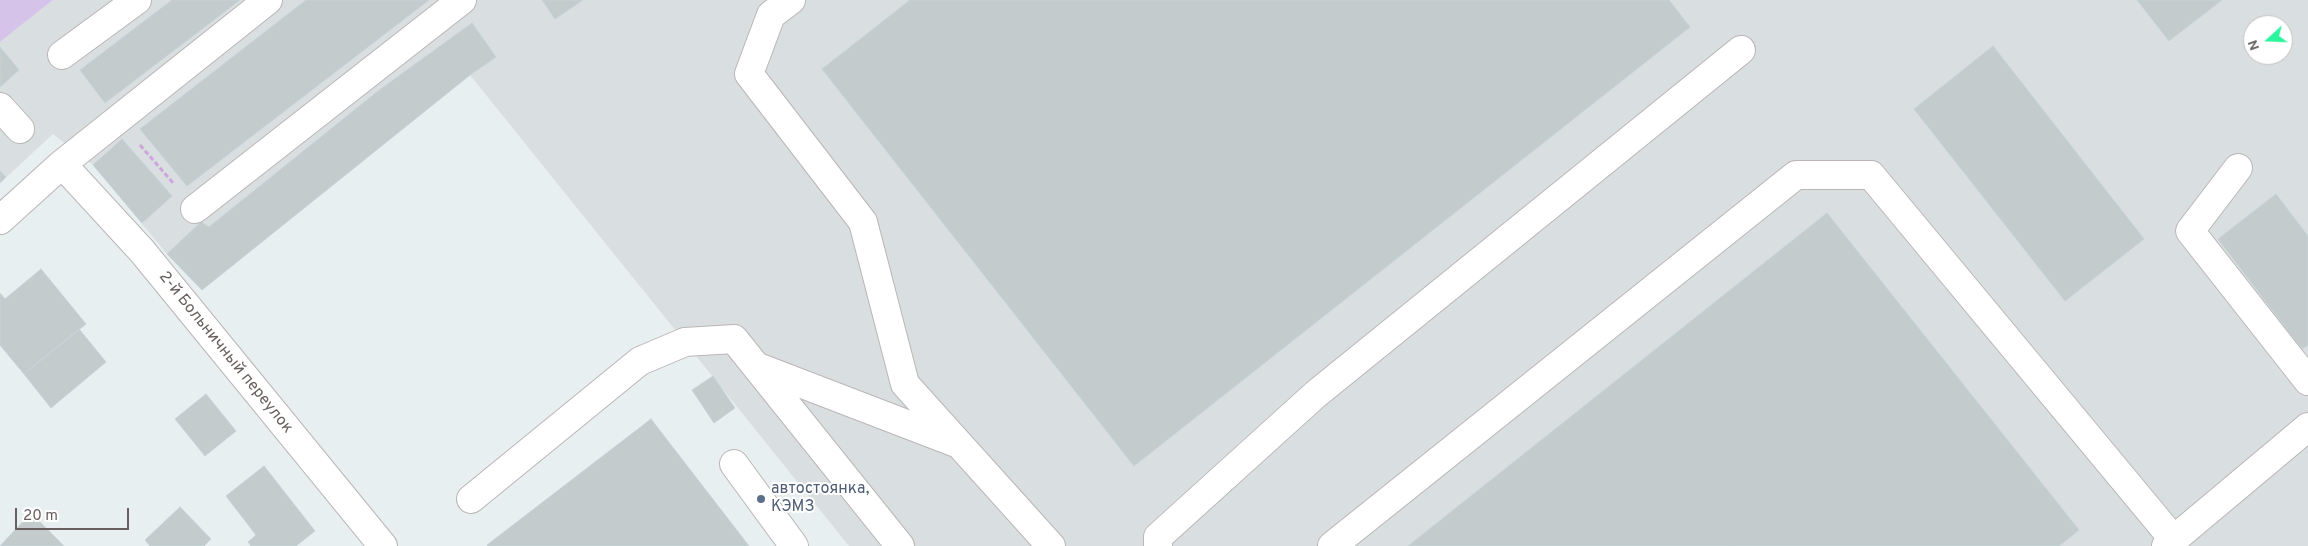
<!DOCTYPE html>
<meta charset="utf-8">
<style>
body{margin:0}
#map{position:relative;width:2308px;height:546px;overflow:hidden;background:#e7eff1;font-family:Overpass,sans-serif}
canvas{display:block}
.north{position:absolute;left:2243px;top:15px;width:50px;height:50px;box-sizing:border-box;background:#fff;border:1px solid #c3bfbf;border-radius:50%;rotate:250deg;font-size:14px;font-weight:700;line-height:20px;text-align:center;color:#685f5e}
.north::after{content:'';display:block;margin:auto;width:18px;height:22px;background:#2af49c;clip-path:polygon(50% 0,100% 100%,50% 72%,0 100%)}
.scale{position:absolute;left:15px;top:508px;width:114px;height:22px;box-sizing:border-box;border:2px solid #685f5e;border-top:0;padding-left:6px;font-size:15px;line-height:18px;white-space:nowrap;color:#685f5e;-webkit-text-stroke:4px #fff;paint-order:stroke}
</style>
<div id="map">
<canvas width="2308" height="546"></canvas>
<div class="north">N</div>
<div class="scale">20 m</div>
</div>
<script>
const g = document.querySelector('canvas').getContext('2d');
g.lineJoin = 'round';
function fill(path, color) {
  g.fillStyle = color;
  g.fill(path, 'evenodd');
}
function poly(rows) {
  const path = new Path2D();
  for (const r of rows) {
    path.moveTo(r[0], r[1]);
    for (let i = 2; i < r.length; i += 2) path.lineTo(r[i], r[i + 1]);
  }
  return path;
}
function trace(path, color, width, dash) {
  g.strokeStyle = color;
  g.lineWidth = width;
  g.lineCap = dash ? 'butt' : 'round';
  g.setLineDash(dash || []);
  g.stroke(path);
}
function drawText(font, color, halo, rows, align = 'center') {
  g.font = font + ' Overpass,sans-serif';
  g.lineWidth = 4;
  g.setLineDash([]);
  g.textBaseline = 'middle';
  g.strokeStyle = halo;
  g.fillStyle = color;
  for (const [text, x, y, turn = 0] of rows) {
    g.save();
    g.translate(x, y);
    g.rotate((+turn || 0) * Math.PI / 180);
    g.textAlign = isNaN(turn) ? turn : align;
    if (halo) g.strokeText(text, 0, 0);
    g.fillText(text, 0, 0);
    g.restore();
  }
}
const industrial = poly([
 [53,0,2308,0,2308,546,849,546,470,75,202,290,167,254,93,165,53,134,0,183,0,42],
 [2253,25,2283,25,2283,55,2253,55]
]);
const green = poly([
 [0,0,53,0,0,42]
]);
const building = poly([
 [172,0,240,0,105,103,80,70,172,0],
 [306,0,429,0,187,186,140,129,306,0],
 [542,0,583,0,555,19,542,0],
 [910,0,1669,0,1690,27,1134,466,822,69,910,0],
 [2137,0,2222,0,2169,41,2137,0],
 [472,23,496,57,470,75,202,290,167,254,201,222,209,227,378,91,472,23],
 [1993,46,2144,239,2065,301,1914,109,1993,46],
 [0,47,19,70,0,87,0,47],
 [122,139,172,196,142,223,93,165,122,139],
 [0,171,6,177,0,183,0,171],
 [2276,194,2308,236,2308,345,2302,349,2218,239,2276,194],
 [1827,213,2079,530,2059,546,1408,546,1827,213],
 [41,269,86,324,24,374,0,345,0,293,5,299,41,269],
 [79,329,106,362,51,408,24,374,79,329],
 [713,376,735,408,714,423,692,390,713,376],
 [206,394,236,431,205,456,175,419,206,394],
 [651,419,749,546,488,546,487,545,651,419],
 [264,466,315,531,296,546,251,546,248,542,256,535,226,496,264,466],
 [180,507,211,539,204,546,150,546,145,540,180,507],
 [31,513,64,546,0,546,31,513]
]);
const path = poly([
 [140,145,174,184]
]);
const minor = poly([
 [791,0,771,15,749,74,863,222,905,384,1051,546],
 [62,55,137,0],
 [0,107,20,129],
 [62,164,142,251,383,546],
 [2238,168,2190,231,2308,381],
 [195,209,462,0],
 [0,220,62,164,268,0],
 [758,367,956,443],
 [734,464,794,546],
 [471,499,640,361,685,342,734,339,900,546],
 [1158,546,1158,537,1316,394,1741,50],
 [1332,546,1796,175,1871,175,2174,540],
 [2166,546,2308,427]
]);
const markers = [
 [761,499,5,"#5c6f8a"]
];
const streetNames = [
 ["2-й Больничный переулок",225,353,51]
];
const serviceNames = [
 ["автостоянка,",771,490],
 ["КЭМЗ",771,508]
];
fill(industrial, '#d9dfe0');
fill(green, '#d6c3ea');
fill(building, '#c3cbcc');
trace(building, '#c5d4d7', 1);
trace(minor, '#bcb5b4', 30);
trace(path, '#cea5dd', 3, [5, 2.5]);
trace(minor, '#fff', 28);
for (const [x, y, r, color] of markers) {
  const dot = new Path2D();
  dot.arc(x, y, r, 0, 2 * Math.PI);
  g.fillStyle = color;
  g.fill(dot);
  trace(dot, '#fff', 2);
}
drawText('16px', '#685f5e', '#fff', streetNames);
drawText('16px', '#4e5e75', '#fff', serviceNames, 'left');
</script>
